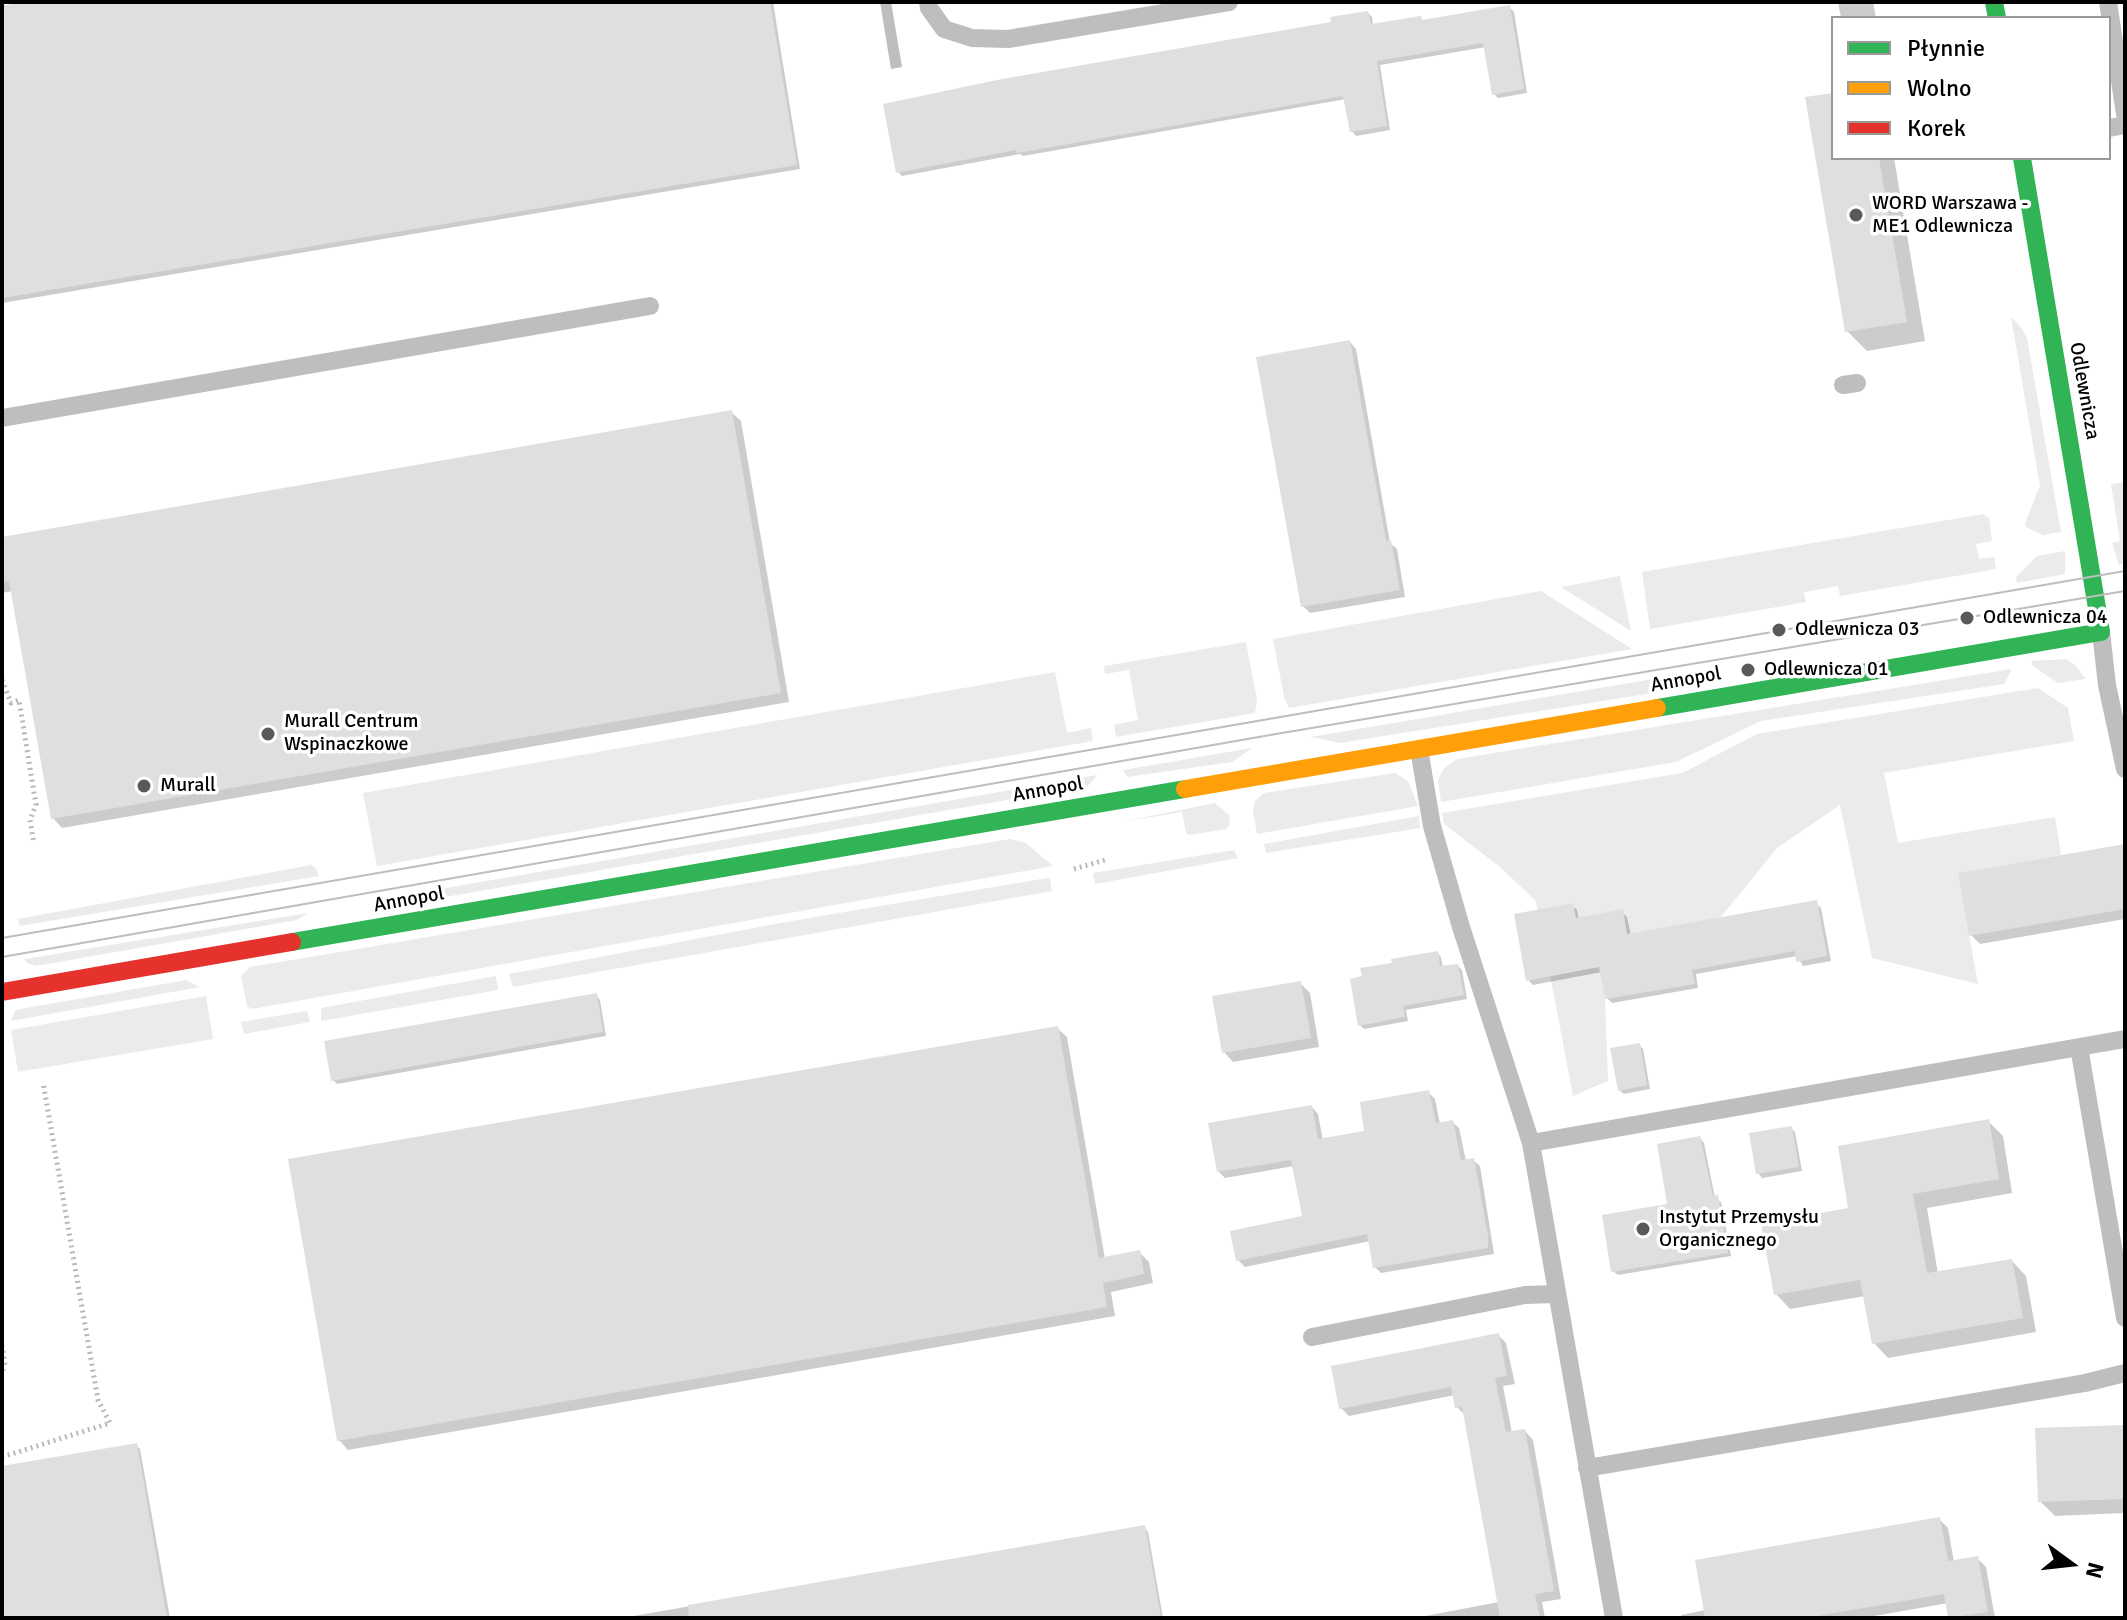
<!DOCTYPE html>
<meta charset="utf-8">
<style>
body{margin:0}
#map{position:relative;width:2127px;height:1620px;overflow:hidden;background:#fff;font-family:Signika,sans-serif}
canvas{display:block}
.frame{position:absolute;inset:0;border:4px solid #000;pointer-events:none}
.legend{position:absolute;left:1831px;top:16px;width:280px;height:144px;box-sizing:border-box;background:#fff;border:2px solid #999;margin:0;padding:10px 14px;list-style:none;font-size:24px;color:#000}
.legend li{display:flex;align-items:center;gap:16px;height:40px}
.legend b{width:40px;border:2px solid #999}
.north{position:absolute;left:2031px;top:1524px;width:80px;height:80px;-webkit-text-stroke:6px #fff;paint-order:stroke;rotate:105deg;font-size:22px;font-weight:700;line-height:32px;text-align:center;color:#000}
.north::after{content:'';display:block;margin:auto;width:28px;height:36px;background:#000;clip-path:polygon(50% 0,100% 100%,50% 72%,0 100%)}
</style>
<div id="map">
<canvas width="2127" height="1620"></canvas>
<div class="frame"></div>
<ul class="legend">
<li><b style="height:10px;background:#30b455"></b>Płynnie</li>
<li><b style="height:10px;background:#ff9f0a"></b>Wolno</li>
<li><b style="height:10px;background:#e5322d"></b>Korek</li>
</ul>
<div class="north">N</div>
</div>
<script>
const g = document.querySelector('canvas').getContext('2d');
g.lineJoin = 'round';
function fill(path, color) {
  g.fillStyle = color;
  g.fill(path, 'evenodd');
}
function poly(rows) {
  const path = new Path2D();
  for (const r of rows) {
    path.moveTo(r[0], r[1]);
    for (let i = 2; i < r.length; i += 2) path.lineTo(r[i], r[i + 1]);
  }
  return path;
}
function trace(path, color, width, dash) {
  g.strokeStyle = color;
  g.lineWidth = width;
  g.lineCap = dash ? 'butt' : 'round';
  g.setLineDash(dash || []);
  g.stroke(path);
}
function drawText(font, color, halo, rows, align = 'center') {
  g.font = font + ' Signika,sans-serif';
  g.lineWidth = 7;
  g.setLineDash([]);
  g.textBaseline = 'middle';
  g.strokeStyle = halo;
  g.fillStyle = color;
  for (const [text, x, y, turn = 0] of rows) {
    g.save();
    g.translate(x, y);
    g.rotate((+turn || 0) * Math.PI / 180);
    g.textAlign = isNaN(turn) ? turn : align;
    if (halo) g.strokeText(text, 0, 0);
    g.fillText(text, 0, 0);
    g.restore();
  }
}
const green = poly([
 [2011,317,2021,327,2027,338,2061,532,2043,535,2026,527,2025,523,2040,486],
 [2125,482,2125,563,2119,565,2112,543,2120,541,2111,484],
 [1983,514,1989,518,1992,541,1976,544,1979,559,1994,557,1996,569,1840,596,1838,586,1804,592,1806,602,1650,629,1642,572],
 [2065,551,2065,574,2017,583,2016,577,2037,556],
 [1620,576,1631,631,1561,587],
 [1541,591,1632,649,1289,708,1284,697,1273,639],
 [1246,642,1257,700,1255,713,1116,737,1114,725,1138,720,1129,670,1105,674,1104,666],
 [2066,659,2075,665,2086,679,2058,683,2033,666,2031,661],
 [2012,669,2004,684,1761,721,1676,762,1441,802,1438,781,1444,768,1457,759],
 [1055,672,1067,733,1091,728,1093,741,377,866,363,793],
 [1676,675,1678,689,1340,743,1311,737],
 [2038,688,2068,708,2074,741,1884,773,1898,843,2055,817,2061,855,1958,873,1978,984,1872,958,1840,805,1777,848,1720,918,1627,934,1622,910,1590,916,1605,999,1608,1081,1573,1096,1536,901,1500,867,1444,824,1442,813,1682,773,1757,734],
 [1252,748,1232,762,1127,777,1123,770],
 [1395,773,1408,781,1418,806,1257,834,1253,811,1255,801,1264,793],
 [1097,775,1088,786,422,901,406,895],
 [1215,803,1229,815,1230,824,1226,829,1190,835,1186,833,1182,812,1121,822],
 [1419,816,1420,828,1266,853,1264,844],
 [1010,839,1026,843,1053,866,252,1009,247,1006,241,976,250,967],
 [1234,850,1238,858,1095,884,1093,873],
 [311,865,316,868,319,876,19,926,18,919],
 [1047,878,1050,879,1052,891,513,987,509,974,786,922],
 [308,913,297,920,36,966,27,963,24,959],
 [496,976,498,990,321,1021,321,1008],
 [186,980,200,987,11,1021,15,1010],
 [206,996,213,1039,18,1072,11,1030],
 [307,1011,310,1022,244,1034,241,1022]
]);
const water = poly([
 [880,2,891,2,902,67,891,69]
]);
const shadow = poly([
 [35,2,773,2,800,169,2,303,2,8],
 [1838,2,1873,2,1876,18,1841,18],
 [1510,8,1514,12,1527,93,1498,98,1494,94,1486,47,1380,65,1390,130,1356,136,1352,131,1346,99,1023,156,1020,154,902,176,898,172,1368,13,1372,17,1373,25,1420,18,1425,22],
 [1833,95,1833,158,1894,158,1925,341,1867,351,1847,331,1808,99],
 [1350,342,1356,349,1390,543,1397,549,1405,597,1310,613,1303,606],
 [731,412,741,421,789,702,62,828,53,818,13,591,2,593,2,533,3,538],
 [2125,846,2125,919,1980,944,1971,935],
 [1816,903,1821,908,1831,961,1803,966,1797,956,1696,974,1698,988,1612,1003,1607,998,1602,972,1533,985,1528,980,1572,905,1577,910,1579,920,1622,912,1627,917,1631,936],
 [1437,953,1441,957,1443,968,1458,966,1462,970,1467,999,1406,1010,1408,1021,1364,1029,1360,1025],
 [1300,983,1310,993,1319,1047,1233,1062,1224,1052],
 [596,995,600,1000,606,1036,337,1084,333,1080],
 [1057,1028,1067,1037,1105,1259,1139,1252,1149,1262,1153,1283,1111,1292,1115,1316,348,1450,339,1440],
 [1639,1045,1643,1049,1650,1089,1624,1094,1619,1090],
 [1429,1093,1435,1099,1440,1124,1452,1122,1459,1128,1466,1161,1473,1160,1480,1166,1494,1254,1381,1273,1375,1267,1370,1241,1245,1267,1238,1260,1304,1217,1294,1166,1225,1178,1218,1171,1312,1107,1318,1114,1323,1141,1366,1133],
 [1988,1121,2003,1136,2012,1193,1927,1208,1938,1274,2012,1261,2026,1276,2036,1332,1888,1358,1874,1343,1865,1296,1790,1309,1776,1294,1850,1210],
 [1791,1128,1795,1132,1802,1171,1762,1178,1758,1173],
 [1700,1138,1704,1143,1715,1198,1721,1202,1731,1256,1618,1275,1613,1271,1670,1205],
 [1498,1335,1506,1343,1515,1384,1503,1386,1512,1433,1525,1431,1533,1440,1561,1599,1542,1602,1545,1618,1425,1618,1425,1616,1499,1602,1466,1416,1457,1407,1455,1395,1349,1416,1341,1408],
 [2125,1427,2125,1513,2055,1516,2040,1501],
 [136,1445,140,1449,170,1618,2,1618,2,1468],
 [1939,1519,1948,1528,1954,1562,1977,1558,1986,1567,1995,1618,1950,1618,1948,1603,1863,1618,1682,1618,1681,1615,1706,1610],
 [1144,1527,1148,1532,1163,1618,622,1618]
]);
const building = poly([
 [23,2,770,2,797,165,2,298,2,6],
 [1510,5,1524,89,1492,95,1483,43,1377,61,1387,126,1350,132,1343,96,1017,153,1016,150,896,173,883,104,1002,79,1331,22,1330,17,1368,11,1371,24,1421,16,1422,20],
 [1833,93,1833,158,1879,158,1907,322,1845,332,1805,97],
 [1350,340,1386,541,1391,540,1400,590,1301,607,1256,357],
 [732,410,781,693,51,819,9,581,2,582,2,537],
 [2125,844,2125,909,1969,936,1958,873],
 [1817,900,1827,956,1796,962,1795,951,1692,970,1695,984,1605,999,1599,967,1526,981,1514,914,1573,903,1576,918,1623,909,1627,934],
 [1438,951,1440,966,1458,964,1464,995,1403,1006,1405,1017,1358,1026,1350,979,1362,976,1360,968,1392,963,1391,959],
 [1301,981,1311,1038,1222,1053,1212,996],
 [597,993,603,1032,331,1081,324,1041],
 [1058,1026,1099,1258,1140,1250,1144,1274,1103,1283,1107,1307,337,1441,288,1159],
 [1640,1043,1647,1085,1618,1091,1610,1048],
 [1429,1090,1436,1123,1453,1120,1461,1160,1474,1158,1488,1236,1488,1248,1373,1268,1367,1234,1236,1261,1230,1231,1302,1216,1291,1160,1217,1172,1208,1123,1312,1105,1318,1139,1364,1131,1360,1102],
 [1989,1119,1999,1179,1913,1194,1927,1273,2012,1259,2023,1318,1872,1344,1860,1280,1774,1295,1761,1224,1848,1208,1838,1146],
 [1792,1126,1799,1167,1756,1174,1749,1133],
 [1700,1136,1713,1196,1718,1195,1728,1253,1611,1272,1602,1215,1667,1204,1657,1144],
 [1499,1333,1507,1376,1495,1378,1506,1432,1525,1429,1554,1591,1535,1594,1540,1618,1500,1618,1462,1407,1455,1408,1451,1387,1339,1409,1331,1366],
 [2125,1425,2125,1499,2038,1502,2035,1428],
 [137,1443,167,1618,2,1618,2,1466],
 [1940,1517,1948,1561,1978,1556,1988,1612,1948,1618,1944,1594,1806,1618,1705,1618,1695,1560],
 [1145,1525,1161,1618,689,1618,688,1605]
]);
const path = poly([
 [2,680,11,703,19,700,36,805,30,820,34,844],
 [1074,869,1105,860],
 [2,1345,5,1365,2,1372],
 [2,1457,110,1423,98,1400,43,1082]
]);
const lane = poly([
 [928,2,929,8,944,29,972,38,1008,39,1229,2],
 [2108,2,2125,114],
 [2109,128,2125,125],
 [1843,385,1857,383],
 [2,418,650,306],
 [2101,632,2107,685,2125,769],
 [1419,749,1432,826,1461,927,1531,1143,1614,1618],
 [2079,1047,2125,1318],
 [1531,1143,2125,1039],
 [1312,1337,1525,1295,1556,1294],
 [1587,1468,2085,1383,2125,1373]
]);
const fast = poly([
 [1994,2,1997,18],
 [1657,708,2101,632,2022,158],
 [292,942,1185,789]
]);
const slow = poly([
 [1185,789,1657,708]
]);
const jam = poly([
 [2,992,292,942]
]);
const tram = poly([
 [2,938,2125,571],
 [2,957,1276,734,2125,591]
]);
const markers = [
 [1856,215,8,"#595959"],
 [1967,618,8,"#595959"],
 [1779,630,8,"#595959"],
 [1748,670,8,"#595959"],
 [268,734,8,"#595959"],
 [144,786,8,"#595959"],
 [1643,1229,8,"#595959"]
];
const poiNames = [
 ["WORD Warszawa -",1872,204],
 ["ME1 Odlewnicza",1872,227],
 ["Odlewnicza 04",1983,618],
 ["Odlewnicza 03",1795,630],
 ["Odlewnicza 01",1764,670],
 ["Murall Centrum",284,722],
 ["Wspinaczkowe",284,745],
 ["Murall",160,786],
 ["Instytut Przemysłu",1659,1218],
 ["Organicznego",1659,1241]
];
const streetNames = [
 ["Odlewnicza",2084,391,80],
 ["Annopol",1686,680,-10],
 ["Annopol",1048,790,-10],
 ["Annopol",409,900,-10]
];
fill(green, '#ebebeb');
fill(water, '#bebebe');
fill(shadow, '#0003');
fill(building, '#dfdfdf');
trace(path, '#b9b9b9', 5, [2, 4]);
trace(lane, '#bebebe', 18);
trace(fast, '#30b455', 18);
trace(slow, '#ff9f0a', 18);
trace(jam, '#e5322d', 18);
trace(tram, '#bebebe', 2);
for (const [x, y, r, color] of markers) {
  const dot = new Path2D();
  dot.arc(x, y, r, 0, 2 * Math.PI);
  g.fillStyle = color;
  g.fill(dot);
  trace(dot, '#fff', 3);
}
drawText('20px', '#000', '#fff', poiNames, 'left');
drawText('20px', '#000', '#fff', streetNames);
</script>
